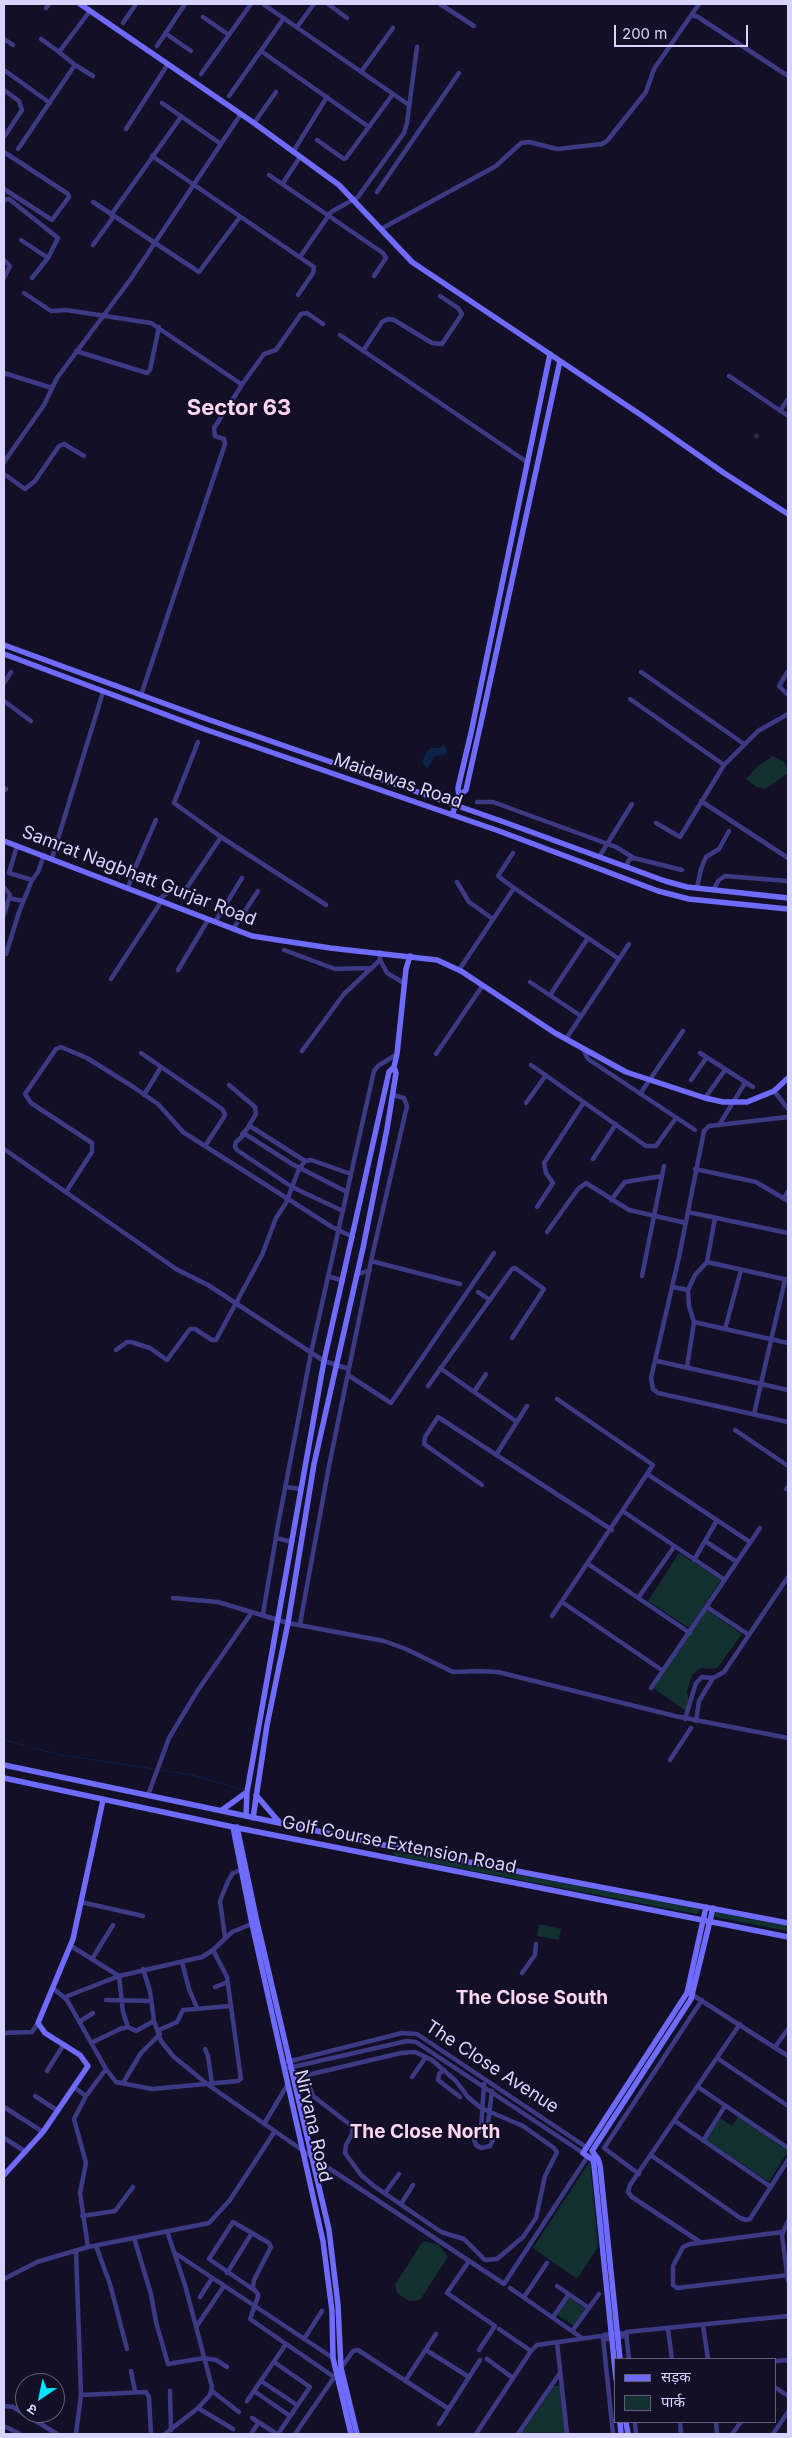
<!DOCTYPE html>
<meta charset="utf-8">
<style>
body{margin:0}
#map{position:relative;width:792px;height:2438px;overflow:hidden;background:#130f26;font-family:Inter,"Noto Sans Devanagari",sans-serif}
canvas{display:block}
.frame{position:absolute;inset:0;border:5px solid #d9d4ff;pointer-events:none}
.legend{position:absolute;left:614px;top:2358px;width:162px;height:65px;box-sizing:border-box;background:#130f26;border:1px solid #625e7d;margin:0;padding:6px 9px;list-style:none;font-size:15px;color:#d9d4ff}
.legend li{display:flex;align-items:center;gap:10px;height:25px}
.legend b{width:25px;border:1px solid #625e7d}
.north{position:absolute;left:15px;top:2373px;width:50px;height:50px;box-sizing:border-box;background:#130f26;border:1px solid #625e7d;border-radius:50%;rotate:214deg;font-size:14px;font-weight:700;line-height:20px;text-align:center;color:#d9d4ff}
.north::after{content:'';display:block;margin:auto;width:18px;height:22px;background:#00e5ff;clip-path:polygon(50% 0,100% 100%,50% 72%,0 100%)}
.scale{position:absolute;left:614px;top:25px;width:134px;height:22px;box-sizing:border-box;border:2px solid #d9d4ff;border-top:0;padding-left:6px;font-size:15px;line-height:18px;white-space:nowrap;color:#d9d4ff;-webkit-text-stroke:4px #130f26;paint-order:stroke}
</style>
<div id="map">
<canvas width="792" height="2438"></canvas>
<div class="frame"></div>
<ul class="legend">
<li><b style="height:6px;background:#6f6bff"></b>सड़क</li>
<li><b style="height:14px;background:#12302f"></b>पार्क</li>
</ul>
<div class="north">उ</div>
<div class="scale">200 m</div>
</div>
<script>
const g = document.querySelector('canvas').getContext('2d');
g.lineJoin = 'round';
function fill(path, color) {
  g.fillStyle = color;
  g.fill(path, 'evenodd');
}
function poly(rows) {
  const path = new Path2D();
  for (const r of rows) {
    path.moveTo(r[0], r[1]);
    for (let i = 2; i < r.length; i += 2) path.lineTo(r[i], r[i + 1]);
  }
  return path;
}
function trace(path, color, width, dash) {
  g.strokeStyle = color;
  g.lineWidth = width;
  g.lineCap = dash ? 'butt' : 'round';
  g.setLineDash(dash || []);
  g.stroke(path);
}
function drawText(font, color, halo, rows, align = 'center') {
  g.font = font + ' Inter,sans-serif';
  g.lineWidth = 4;
  g.setLineDash([]);
  g.textBaseline = 'middle';
  g.strokeStyle = halo;
  g.fillStyle = color;
  for (const [text, x, y, turn = 0] of rows) {
    g.save();
    g.translate(x, y);
    g.rotate((+turn || 0) * Math.PI / 180);
    g.textAlign = isNaN(turn) ? turn : align;
    if (halo) g.strokeText(text, 0, 0);
    g.fillText(text, 0, 0);
    g.restore();
  }
}
const green = poly([
 [773,756,785,763,788,773,765,789,757,787,746,779,758,766],
 [679,1553,721,1580,689,1628,648,1601],
 [706,1609,742,1634,718,1667,714,1669,701,1668,692,1675,687,1692,689,1702,686,1711,653,1688],
 [394,1851,662,1902,699,1909,701,1912,696,1914,396,1856,393,1854],
 [714,1912,788,1926,788,1931,715,1917],
 [539,1924,561,1929,559,1940,537,1936],
 [738,2117,788,2151,769,2182,706,2140,720,2118,732,2126],
 [590,2161,598,2247,577,2279,533,2248],
 [423,2241,439,2245,448,2257,420,2300,409,2301,397,2293,395,2285],
 [569,2297,586,2309,574,2326,557,2315],
 [554,2386,561,2386,566,2434,521,2434]
]);
const water = poly([
 [444,743,447,752,444,755,435,756,427,769,422,762,426,753,430,748,440,748]
]);
const stream = poly([
 [4,1740,26,1746],
 [33,1748,62,1755,154,1769],
 [161,1770,192,1775,244,1790]
]);
const streetTunnel = poly([
 [756,434,757,438]
]);
const street = poly([
 [263,4,409,105],
 [328,4,347,18],
 [440,4,474,26],
 [46,8,49,4],
 [692,15,698,17,788,76],
 [203,17,229,35],
 [123,23,136,4],
 [297,27,314,4],
 [165,33,191,51],
 [4,39,13,45],
 [41,39,59,52],
 [157,46,185,4],
 [261,51,369,127],
 [75,65,93,76],
 [4,70,50,103],
 [361,72,393,28],
 [201,74,251,4],
 [4,90,19,101,22,110,4,137],
 [229,96,284,18],
 [162,103,221,144],
 [254,123,276,92],
 [126,129,168,64],
 [317,140,344,159,346,158,393,94],
 [18,149,75,65,59,52,90,11],
 [4,152,68,194,69,197,52,220,4,189],
 [293,152,327,97],
 [152,156,311,265,314,267,313,273,298,295],
 [269,175,383,253,386,258,374,276],
 [283,183,300,157],
 [377,192,459,73],
 [4,200,9,199,58,238,48,258,32,278],
 [93,202,199,272,240,217],
 [111,215,181,117],
 [381,229,496,166,521,143,529,142,557,149,602,144,607,141,646,92,654,69,699,4],
 [21,240,48,258],
 [93,245,114,216],
 [300,257,331,212,358,197,404,133,407,123,417,47],
 [4,260,10,266,4,278],
 [24,293,51,311,66,310,151,323,241,384,240,388,214,428,215,436,224,439,225,444,141,695],
 [340,335,527,462],
 [76,351,147,373,150,370,159,327],
 [363,351,382,322,388,319,394,320,432,343,442,344,462,314,458,308,440,296],
 [4,373,52,388],
 [729,376,788,416],
 [241,386,264,354,276,350,301,314,307,313,323,324],
 [780,411,788,399],
 [4,462,44,405,57,378,130,280,241,114],
 [4,474,25,489,35,481,59,446,64,444,84,456],
 [788,671,779,686,788,695],
 [641,672,744,744],
 [4,683,11,672],
 [630,699,724,765],
 [4,701,31,721],
 [198,742,174,803,221,837],
 [4,788,6,789,4,791],
 [701,801,788,858],
 [477,802,493,802,616,847,634,858],
 [656,823,680,837,724,765,758,731,788,714],
 [599,857,632,804],
 [52,858,103,692],
 [626,867,629,860,634,858,682,870],
 [32,880,38,872,44,855],
 [457,882,469,902,493,919],
 [4,887,10,895,4,915],
 [128,888,135,868,156,820],
 [514,888,619,959],
 [697,888,701,869,706,857,719,849,729,831],
 [713,890,719,880,725,876,788,881],
 [9,898,23,901],
 [158,900,170,891,186,889,221,837,326,905],
 [215,922,242,878],
 [233,929,258,891],
 [284,950,335,969,371,968],
 [6,954,19,912,32,880,9,873,17,846],
 [380,960,387,973,404,983],
 [178,970,208,920],
 [459,970,514,888,498,876,513,853],
 [111,979,161,902],
 [530,982,581,1016],
 [550,995,588,938],
 [566,1039,629,944],
 [583,1049,588,1059,695,1130],
 [302,1051,344,994,380,960,380,952],
 [141,1053,222,1109,225,1114,224,1117,205,1146],
 [700,1053,753,1087],
 [436,1054,483,985],
 [531,1065,646,1146,656,1146,676,1118],
 [691,1080,707,1057],
 [229,1085,255,1107,256,1114,248,1127],
 [774,1091,788,1109],
 [640,1094,683,1031],
 [144,1095,161,1067],
 [705,1098,725,1070],
 [526,1103,546,1075],
 [788,1117,709,1126,704,1131,679,1257,651,1378,653,1389,658,1393,788,1422],
 [719,1125,745,1083],
 [242,1134,250,1126,305,1161],
 [4,1149,176,1269,208,1285,324,1361,349,1369],
 [593,1159,616,1124],
 [695,1169,756,1182,788,1201],
 [66,1192,92,1152,92,1143,31,1103,25,1094,56,1049,61,1047,87,1058,135,1088,158,1104,183,1132,332,1227,353,1237],
 [784,1198,788,1191],
 [611,1200,625,1182,662,1176],
 [537,1207,553,1183,546,1173,544,1163,584,1102],
 [343,1211,292,1187,237,1150,235,1147,236,1142,245,1134,292,1164,347,1192],
 [688,1212,788,1233],
 [715,1218,707,1262,695,1275,688,1290,689,1306,694,1322,788,1343],
 [547,1232,578,1189,586,1183,629,1210,686,1223],
 [371,1261,460,1284],
 [707,1262,788,1280],
 [356,1275,370,1270],
 [328,1276,343,1281],
 [642,1276,664,1166],
 [673,1287,688,1290],
 [478,1292,490,1300],
 [725,1329,741,1270],
 [116,1350,127,1342,131,1342,150,1348,167,1360,190,1329,195,1329,212,1340,216,1340,262,1255,276,1218,286,1203,299,1169,305,1161,311,1160,351,1174],
 [657,1361,788,1390],
 [687,1367,694,1322],
 [440,1368,517,1422],
 [348,1375,391,1403,494,1253],
 [428,1386,512,1269,515,1268,544,1289,512,1338],
 [474,1392,486,1374],
 [754,1414,785,1280],
 [735,1430,788,1466],
 [496,1455,527,1406],
 [649,1475,750,1542],
 [482,1485,424,1444,425,1437,438,1417,612,1530],
 [286,1487,301,1489],
 [786,1489,788,1487],
 [624,1512,725,1580],
 [276,1538,292,1542],
 [705,1541,737,1562],
 [694,1560,716,1522],
 [588,1564,690,1633],
 [173,1598,218,1602,288,1623,384,1641,406,1649,453,1672,479,1671,498,1672,675,1716,788,1738],
 [638,1598,674,1547],
 [562,1602,663,1671],
 [707,1607,749,1635],
 [263,1614,278,1525,311,1353,374,1071,378,1066,397,1054],
 [552,1616,653,1465,557,1399],
 [300,1624,329,1466,371,1261,407,1106,404,1098,393,1095],
 [651,1688,760,1528],
 [685,1719,696,1683,702,1677,713,1678,724,1672,788,1577],
 [696,1721,699,1701,713,1678],
 [670,1760,691,1728],
 [148,1795,169,1738,196,1693,252,1612],
 [81,1902,143,1916],
 [225,1937,220,1901,228,1881,233,1873,241,1870],
 [71,1946,119,1976,123,2012,128,2027],
 [92,1959,113,1925],
 [182,1962,189,1989,197,2008],
 [143,1969,150,1991,154,2021,161,2041,173,2056,207,2084,312,2157,504,2284,588,2156],
 [522,1973,535,1955,536,1944],
 [215,1987,228,1982],
 [53,1988,67,2000,106,2069,86,2096,74,2119,86,2163,80,2193,88,2247],
 [691,1994,788,2056],
 [65,1997,119,1976,202,1957,213,1950,232,1932,254,1923],
 [106,2000,151,2001],
 [79,2022,93,2013],
 [159,2030,177,2022,183,2010,231,2006],
 [4,2033,32,2032,38,2023],
 [91,2043,120,2029,128,2027,136,2031,154,2021],
 [775,2047,788,2029],
 [205,2049,208,2056,212,2084],
 [717,2058,788,2106],
 [287,2062,402,2033,417,2034,586,2147],
 [288,2068,407,2041,416,2042,583,2153],
 [106,2069,116,2082,152,2089,238,2081,241,2079,227,1977,213,1950],
 [444,2070,439,2074,438,2080,460,2097],
 [47,2071,64,2044],
 [292,2073,295,2072,299,2077,303,2076,401,2053,415,2052,432,2060,456,2081,468,2097,481,2108,523,2126,554,2148,557,2152,545,2176,536,2218,523,2237,497,2259,485,2260,464,2239,441,2232,374,2186,361,2175,345,2153,346,2145,352,2134,353,2127,313,2096,309,2085,308,2075],
 [412,2077,426,2057],
 [123,2083,141,2053,160,2034],
 [484,2084,481,2130,476,2133,474,2139,476,2145,481,2148,490,2146,493,2140,491,2134,487,2131,492,2091],
 [698,2087,788,2148],
 [75,2088,86,2096],
 [35,2096,58,2111],
 [4,2107,43,2132],
 [675,2121,771,2187],
 [264,2124,288,2084],
 [4,2138,26,2152],
 [703,2141,725,2106],
 [652,2156,740,2218,746,2220,750,2219,788,2160],
 [639,2174,604,2148,702,2000],
 [385,2193,399,2174],
 [401,2204,413,2185],
 [82,2216,115,2211,133,2187],
 [788,2221,782,2235,788,2281],
 [782,2232,690,2244,683,2247,673,2266,673,2285,677,2288,788,2275],
 [134,2238,151,2294,156,2322,168,2364,204,2358,216,2360,227,2367],
 [700,2242,632,2197,628,2192,630,2185,740,2024],
 [96,2246,110,2284,127,2349],
 [175,2253,333,2358],
 [469,2261,447,2293,495,2326,479,2350],
 [227,2273,252,2233],
 [4,2279,37,2262,88,2247,209,2223,230,2200,275,2131],
 [557,2286,589,2308],
 [510,2288,582,2338],
 [254,2290,209,2259,233,2222,269,2243,271,2247,254,2280,253,2288,258,2294,258,2297,250,2319,334,2377],
 [200,2297,212,2278],
 [524,2297,547,2263],
 [553,2317,569,2294],
 [703,2325,708,2359],
 [196,2327,224,2286],
 [499,2329,531,2351],
 [668,2329,672,2359],
 [573,2330,599,2294],
 [603,2337,613,2434],
 [603,2337,604,2335,620,2333,626,2334],
 [304,2339,322,2311],
 [557,2342,567,2434],
 [426,2350,469,2377],
 [487,2359,513,2378],
 [629,2359,626,2332,788,2316],
 [776,2361,788,2360],
 [274,2362,310,2387,278,2434],
 [341,2368,353,2351,358,2350,449,2409],
 [131,2371,135,2391],
 [261,2381,297,2405],
 [405,2381,436,2334],
 [776,2388,788,2396],
 [170,2391,171,2430],
 [212,2391,239,2412],
 [254,2391,290,2416],
 [81,2395,146,2392,149,2397,151,2434],
 [247,2401,286,2344],
 [4,2406,13,2407,57,2434],
 [198,2408,233,2429],
 [252,2418,277,2434],
 [635,2422,636,2434],
 [680,2422,681,2434],
 [716,2422,717,2434],
 [439,2424,480,2360],
 [4,2426,20,2434],
 [76,2434,81,2395,76,2251],
 [165,2434,198,2408,210,2395,212,2387,185,2285,167,2231],
 [251,2434,259,2422],
 [295,2434,335,2376],
 [476,2434,531,2351,537,2345,601,2336,605,2339,612,2339,627,2335],
 [518,2434,560,2373],
 [732,2434,741,2422],
 [773,2434,788,2412]
]);
const secondary = poly([
 [80,4,254,123,339,185,412,262,641,415,724,473,788,514],
 [4,645,207,719,504,822,665,881,687,887,788,898],
 [4,654,204,729,499,831,658,891,689,899,788,909],
 [459,796,466,790,482,718,560,361],
 [452,815,459,796,458,788,471,733,550,354],
 [4,841,252,936,330,948,437,960,461,971,555,1033,626,1072,705,1098,723,1102,747,1102,774,1091,788,1078],
 [4,1765,417,1852,788,1923],
 [4,1778,233,1827,788,1937],
 [256,1795,280,1823],
 [222,1810,247,1792],
 [246,1816,247,1792,324,1361,389,1072,394,1067,397,1054,406,969,410,956],
 [253,1818,267,1725,288,1623,314,1464,363,1248,387,1129,396,1073,394,1067],
 [233,1827,252,1924,323,2241,332,2311,333,2358,351,2434],
 [237,1827,257,1922,329,2230,338,2305,341,2368,357,2434],
 [4,2175,43,2132,88,2066,80,2055,45,2033,38,2023,73,1939,103,1800],
 [620,2359,600,2165,598,2159,592,2151,691,1999,713,1908],
 [616,2379,594,2165,593,2160,583,2153,687,1993,706,1907],
 [620,2422,621,2434],
 [626,2422,628,2434]
]);
const streetNames = [
 ["Maidawas Road",398,781,19],
 ["Samrat Nagbhatt Gurjar Road",139,876,21],
 ["Golf Course Extension Road",399,1845,11],
 ["The Close Avenue",492,2067,33],
 ["Nirvana Road",313,2126,77]
];
const neighbourhoodNames = [
 ["The Close South",532,1998],
 ["The Close North",425,2132]
];
const districtNames = [
 ["Sector 63",239,408]
];
fill(green, '#12302f');
fill(water, '#0c2248');
trace(stream, '#0c2248', 1);
trace(streetTunnel, '#312d47', 4.5, [4.5, 2]);
trace(street, '#3d3a85', 4.5);
trace(secondary, '#6f6bff', 5.5);
drawText('18px', '#d9d4ff', '#130f26', streetNames);
drawText('bold 19px', '#ffd6f0', '#130f26', neighbourhoodNames);
drawText('bold 22px', '#ffd6f0', '#130f26', districtNames);
</script>
